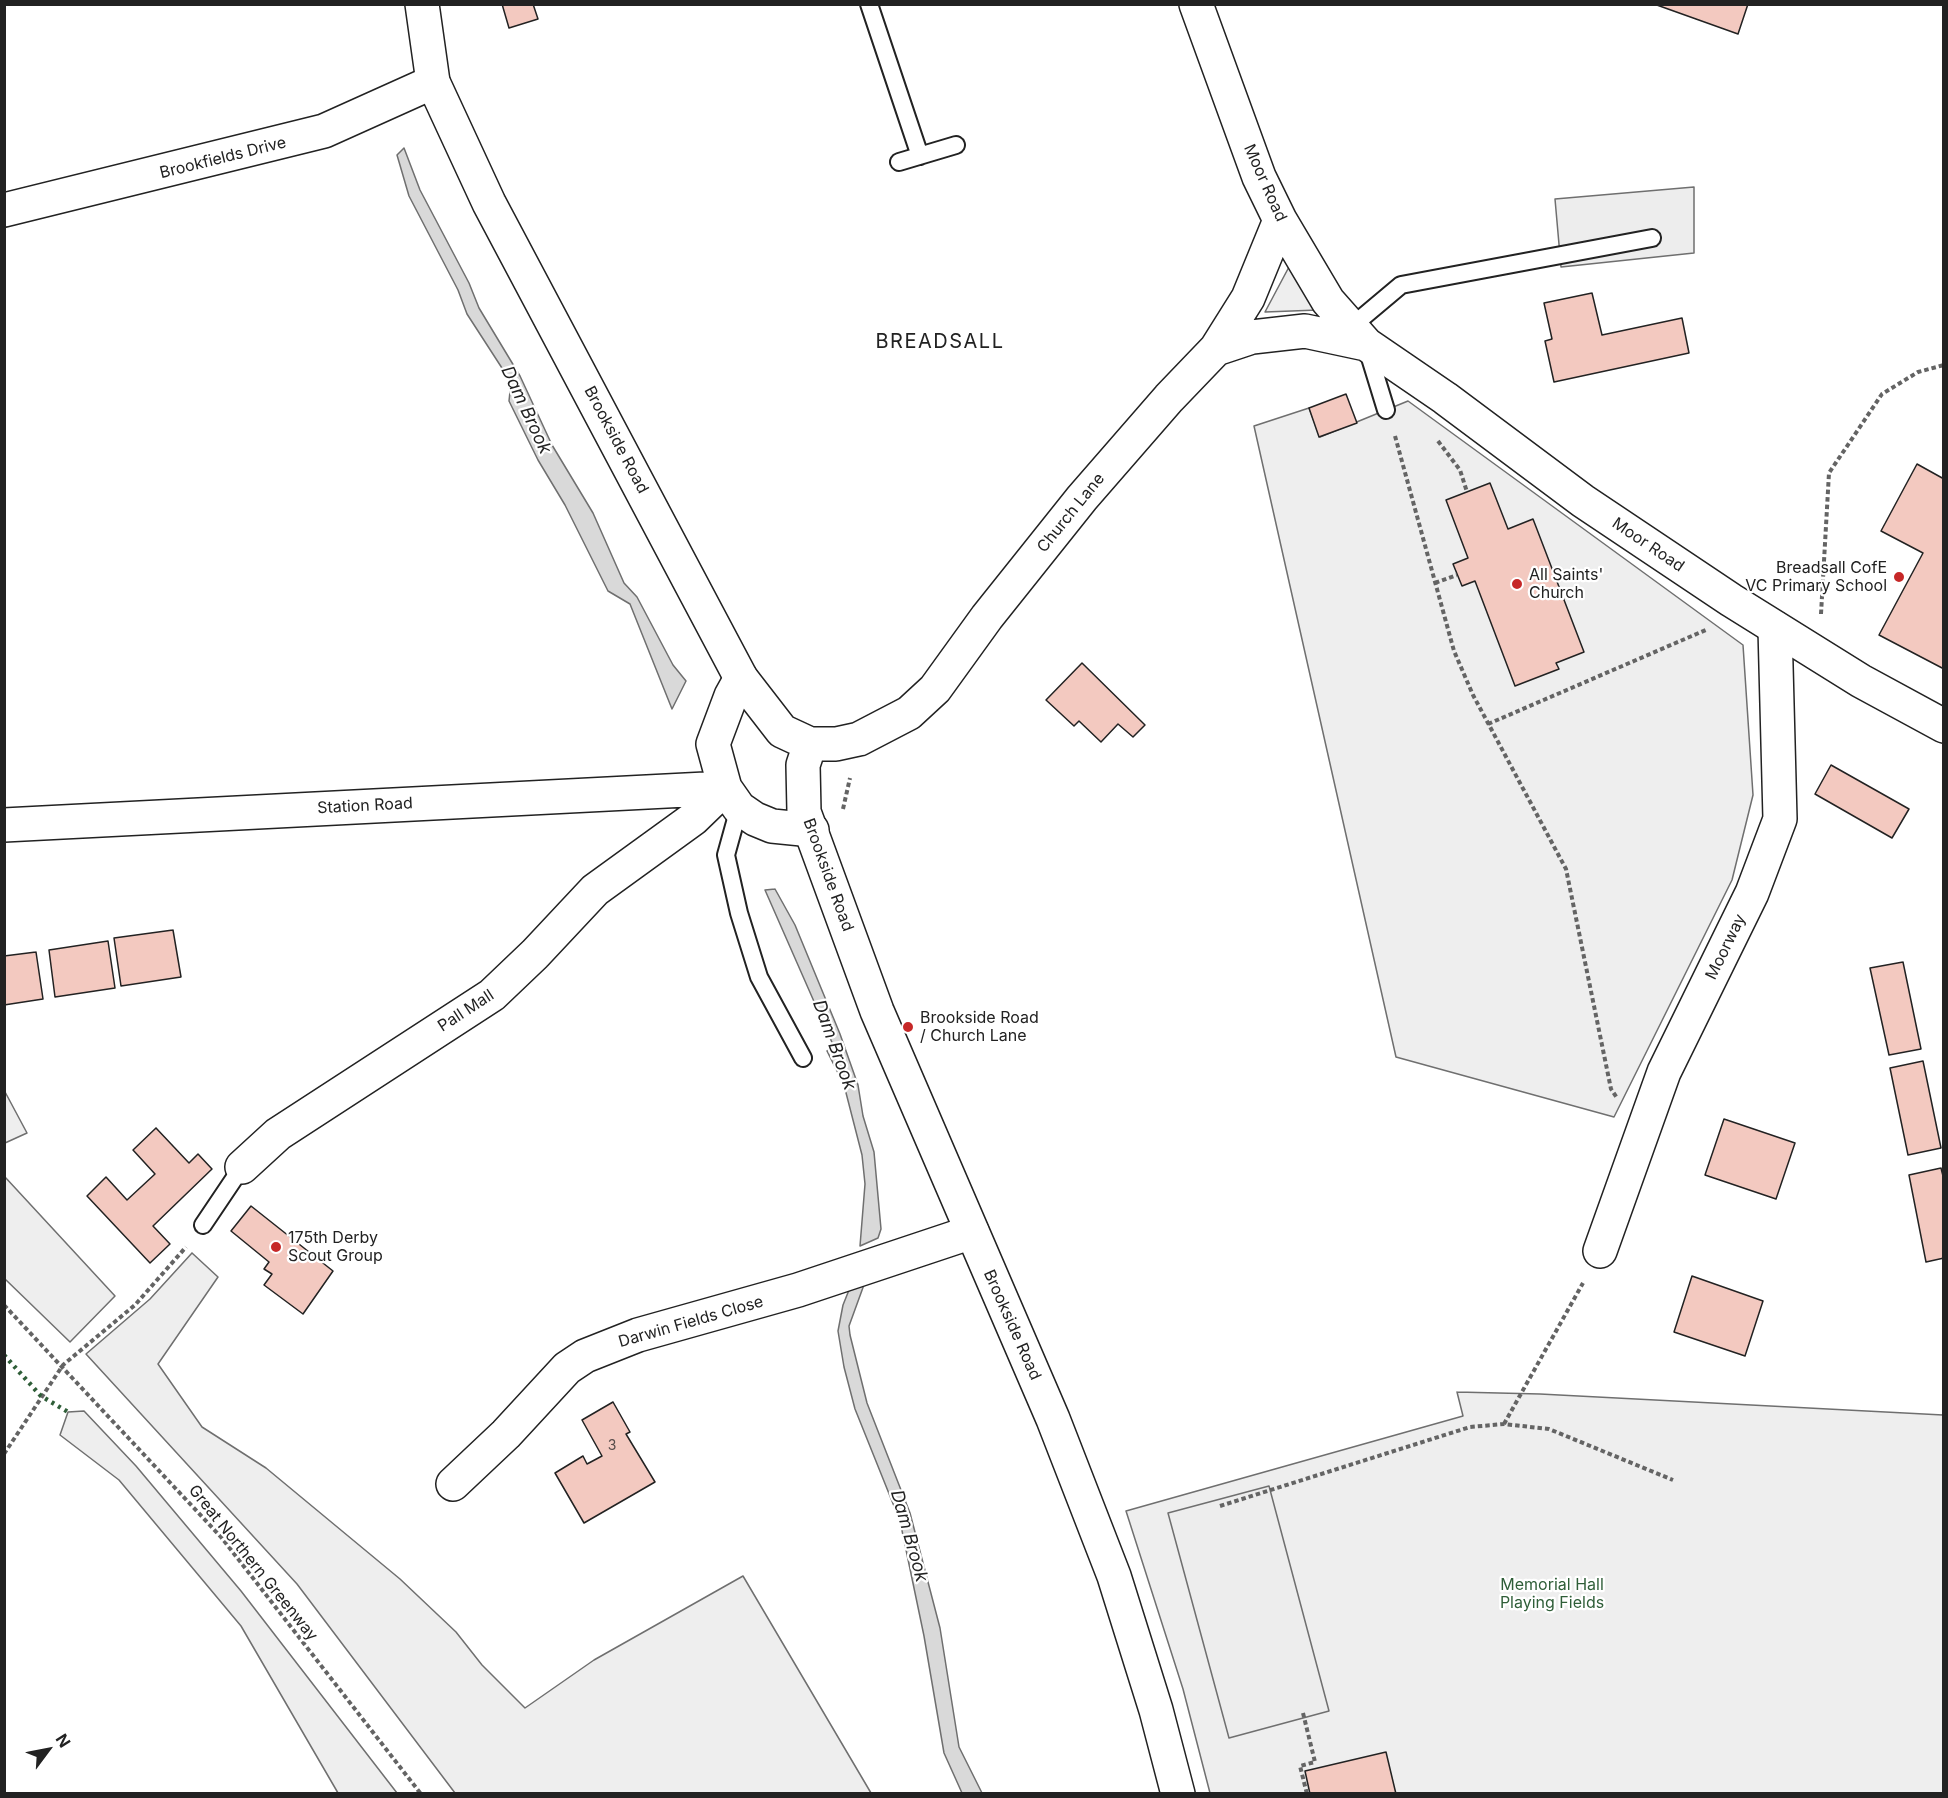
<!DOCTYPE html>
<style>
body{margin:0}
#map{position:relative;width:1948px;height:1798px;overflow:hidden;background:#fff;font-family:Inter,sans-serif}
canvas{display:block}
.frame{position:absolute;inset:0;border:6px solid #222;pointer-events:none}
.north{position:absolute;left:18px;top:1720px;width:60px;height:60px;-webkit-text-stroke:4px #fff;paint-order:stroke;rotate:58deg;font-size:16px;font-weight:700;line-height:24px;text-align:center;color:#222}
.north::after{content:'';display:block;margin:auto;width:21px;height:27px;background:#222;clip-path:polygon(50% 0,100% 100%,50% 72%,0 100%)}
</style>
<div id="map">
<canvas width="1948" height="1798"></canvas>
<div class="frame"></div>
<div class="north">N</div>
</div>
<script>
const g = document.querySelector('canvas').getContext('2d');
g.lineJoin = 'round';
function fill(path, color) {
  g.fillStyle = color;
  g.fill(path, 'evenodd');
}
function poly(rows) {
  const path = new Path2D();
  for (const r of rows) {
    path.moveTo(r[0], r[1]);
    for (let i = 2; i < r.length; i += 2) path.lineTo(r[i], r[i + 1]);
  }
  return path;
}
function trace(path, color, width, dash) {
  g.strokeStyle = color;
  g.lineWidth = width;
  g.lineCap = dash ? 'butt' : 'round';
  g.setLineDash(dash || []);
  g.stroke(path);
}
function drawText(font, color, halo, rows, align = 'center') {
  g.font = font + ' Inter,sans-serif';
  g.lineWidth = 4.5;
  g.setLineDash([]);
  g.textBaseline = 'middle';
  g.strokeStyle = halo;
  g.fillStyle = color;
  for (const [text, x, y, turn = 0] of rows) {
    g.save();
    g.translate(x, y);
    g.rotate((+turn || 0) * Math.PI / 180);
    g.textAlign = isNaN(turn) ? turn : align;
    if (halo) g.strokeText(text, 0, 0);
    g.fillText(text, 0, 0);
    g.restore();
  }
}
const green = poly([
 [1290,265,1318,310,1265,312,1290,265],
 [1408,401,1743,645,1753,795,1732,880,1614,1117,1396,1057,1254,426,1309,408,1320,437,1408,401],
 [4,1090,27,1133,5,1143,4,1143,4,1090],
 [5,1177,115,1296,70,1342,5,1279,5,1177],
 [192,1253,218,1277,158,1364,202,1427,266,1468,400,1579,456,1632,482,1665,525,1708,594,1660,743,1576,871,1793,455,1793,297,1584,86,1354,150,1299,192,1253],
 [1457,1392,1540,1394,1943,1415,1943,1793,1210,1793,1183,1689,1126,1511,1463,1416,1457,1392],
 [84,1411,136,1466,241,1591,397,1793,338,1793,241,1626,119,1480,60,1435,68,1412,84,1411]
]);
const parking = poly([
 [1694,187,1694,253,1561,267,1555,199,1694,187],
 [1269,1486,1329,1711,1229,1738,1168,1513,1269,1486]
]);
const water = poly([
 [404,148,420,190,469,283,479,308,520,376,552,445,593,513,624,583,637,597,673,665,686,681,672,709,630,604,608,591,565,505,538,460,509,401,511,382,467,314,458,290,409,196,397,155,404,148],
 [775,889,795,925,840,1034,858,1085,863,1116,874,1152,881,1229,878,1238,860,1246,865,1184,862,1155,844,1085,827,1051,834,1047,765,890,775,889],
 [865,1282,849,1326,850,1335,867,1403,910,1513,940,1628,959,1747,982,1793,962,1793,944,1753,924,1636,900,1521,855,1409,844,1367,838,1331,843,1305,851,1285,865,1282]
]);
const building = poly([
 [502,4,533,4,538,19,509,28,502,4],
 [1654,4,1748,4,1738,34,1654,4],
 [1592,293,1602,335,1682,318,1689,353,1554,382,1545,341,1552,339,1544,303,1592,293],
 [1346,394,1357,423,1319,437,1309,408,1346,394],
 [1917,464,1944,479,1944,669,1879,635,1923,553,1881,531,1917,464],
 [1490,483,1508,529,1533,519,1584,652,1556,663,1559,669,1515,686,1475,581,1462,586,1453,564,1468,558,1446,500,1490,483],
 [1082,663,1145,725,1133,737,1118,724,1101,742,1079,721,1074,726,1046,700,1082,663],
 [1831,765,1909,809,1892,838,1815,794,1831,765],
 [173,930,181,977,121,986,114,938,173,930],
 [108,941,115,988,55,997,49,950,108,941],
 [36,952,43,999,4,1005,4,956,36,952],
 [1903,962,1921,1049,1889,1055,1870,968,1903,962],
 [1923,1061,1941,1148,1908,1155,1890,1068,1923,1061],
 [1724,1119,1795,1143,1776,1199,1705,1175,1724,1119],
 [156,1128,189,1163,198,1154,212,1169,153,1226,170,1244,150,1263,87,1196,106,1177,127,1200,155,1174,133,1150,156,1128],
 [1941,1168,1944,1180,1944,1258,1926,1262,1909,1175,1941,1168],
 [251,1206,333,1271,303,1314,264,1285,272,1274,264,1269,269,1262,231,1231,251,1206],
 [1692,1276,1763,1301,1745,1356,1674,1332,1692,1276],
 [613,1402,630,1432,626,1434,655,1482,584,1523,555,1473,583,1456,587,1464,602,1456,582,1420,613,1402],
 [1386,1752,1396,1794,1310,1794,1305,1771,1386,1752]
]);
const path = poly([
 [1395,436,1454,651,1473,695,1566,869,1611,1089,1617,1098],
 [1438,441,1460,470,1467,492],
 [1435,583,1457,575],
 [1821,614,1829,473,1882,394,1918,372,1944,365],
 [1488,724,1708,629],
 [843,809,850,778],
 [4,1305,221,1537,421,1794],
 [1504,1424,1583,1283],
 [4,1454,63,1365,135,1305,186,1247],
 [1220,1506,1470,1427,1504,1424,1549,1429,1673,1480],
 [1303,1713,1315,1762,1300,1766,1307,1794]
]);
const service = poly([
 [869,4,920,156],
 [899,162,956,145],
 [1351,327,1401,285,1652,238],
 [1367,348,1386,410],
 [739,808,726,855,739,913,759,977,803,1058],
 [203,1225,242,1167]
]);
const minor = poly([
 [4,210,324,131,433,82],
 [741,678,731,696,713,744,725,788,739,808,755,819,772,826,812,830],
 [4,825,725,788],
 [242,1167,278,1134,492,995,535,954,595,890,693,819,725,788],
 [1600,1251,1664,1072,1752,893,1780,819,1775,628],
 [453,1484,506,1434,567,1368,585,1356,638,1335,798,1290,972,1232]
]);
const tertiary = poly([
 [422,4,433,82,489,203,741,678,782,731,810,744,836,744,859,739,909,713,935,689,987,617,1082,498,1169,398,1216,349,1248,298,1280,220],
 [1196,4,1259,177,1280,220,1328,301,1366,344,1445,398,1583,501,1731,600,1861,681,1944,726],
 [1216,349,1252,337,1305,331,1366,344],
 [810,744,803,765,804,812,877,1011,1053,1419,1114,1576,1156,1710,1178,1794]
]);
const hedge = poly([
 [4,1355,41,1396,68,1412]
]);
const markers = [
 [1899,577,6,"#c62828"],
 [1517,584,6,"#c62828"],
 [908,1027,6,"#c62828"],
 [276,1247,6,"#c62828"]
];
const numberNames = [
 ["3",612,1446]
];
const streetNames = [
 ["Brookfields Drive",223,158,-14],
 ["Moor Road",1265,183,66],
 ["Brookside Road",616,440,62],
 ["Church Lane",1071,513,-51],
 ["Moor Road",1648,545,34],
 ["Station Road",365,806,-3],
 ["Brookside Road",828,875,70],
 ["Moorway",1726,947,-64],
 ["Pall Mall",466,1011,-33],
 ["Darwin Fields Close",691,1322,-16],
 ["Brookside Road",1012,1325,66],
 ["Great Northern Greenway",253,1563,51]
];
const poiNames = [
 ["Breadsall CofE",1887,568,"right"],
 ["VC Primary School",1887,586,"right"],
 ["All Saints'",1529,575],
 ["Church",1529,593],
 ["Brookside Road",920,1018],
 ["/ Church Lane",920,1036],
 ["175th Derby",288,1238],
 ["Scout Group",288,1256]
];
const parkNames = [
 ["Memorial Hall",1552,1585],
 ["Playing Fields",1552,1603]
];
const waterNames = [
 ["Dam Brook",526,410,65],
 ["Dam Brook",834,1045,70],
 ["Dam Brook",909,1536,74]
];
const quarterNames = [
 ["BREADSALL",940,342]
];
fill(green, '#eee');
trace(green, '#6f6f6f', 1.5);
fill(parking, '#ededed');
trace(parking, '#6f6f6f', 1.5);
fill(water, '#d9d9d9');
trace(water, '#6f6f6f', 1.5);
fill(building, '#f3c9c0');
trace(building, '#222', 1.5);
trace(service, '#222', 20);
trace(minor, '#222', 36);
trace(tertiary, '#222', 36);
trace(path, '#646464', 4, [4.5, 3]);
trace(service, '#fff', 16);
trace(minor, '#fff', 33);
trace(tertiary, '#fff', 33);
trace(hedge, '#2f5e38', 4.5, [3, 4.5]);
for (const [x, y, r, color] of markers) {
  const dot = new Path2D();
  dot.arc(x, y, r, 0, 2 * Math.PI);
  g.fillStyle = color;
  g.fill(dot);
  trace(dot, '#fff', 2);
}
drawText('14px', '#564c4a', null, numberNames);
drawText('16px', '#222', '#fff', streetNames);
drawText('16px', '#222', '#fff', poiNames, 'left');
drawText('16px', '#2f5e38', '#fff', parkNames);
drawText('italic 18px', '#222', '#fff', waterNames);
g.letterSpacing = '1.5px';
drawText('20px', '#222', '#fff', quarterNames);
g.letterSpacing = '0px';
</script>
